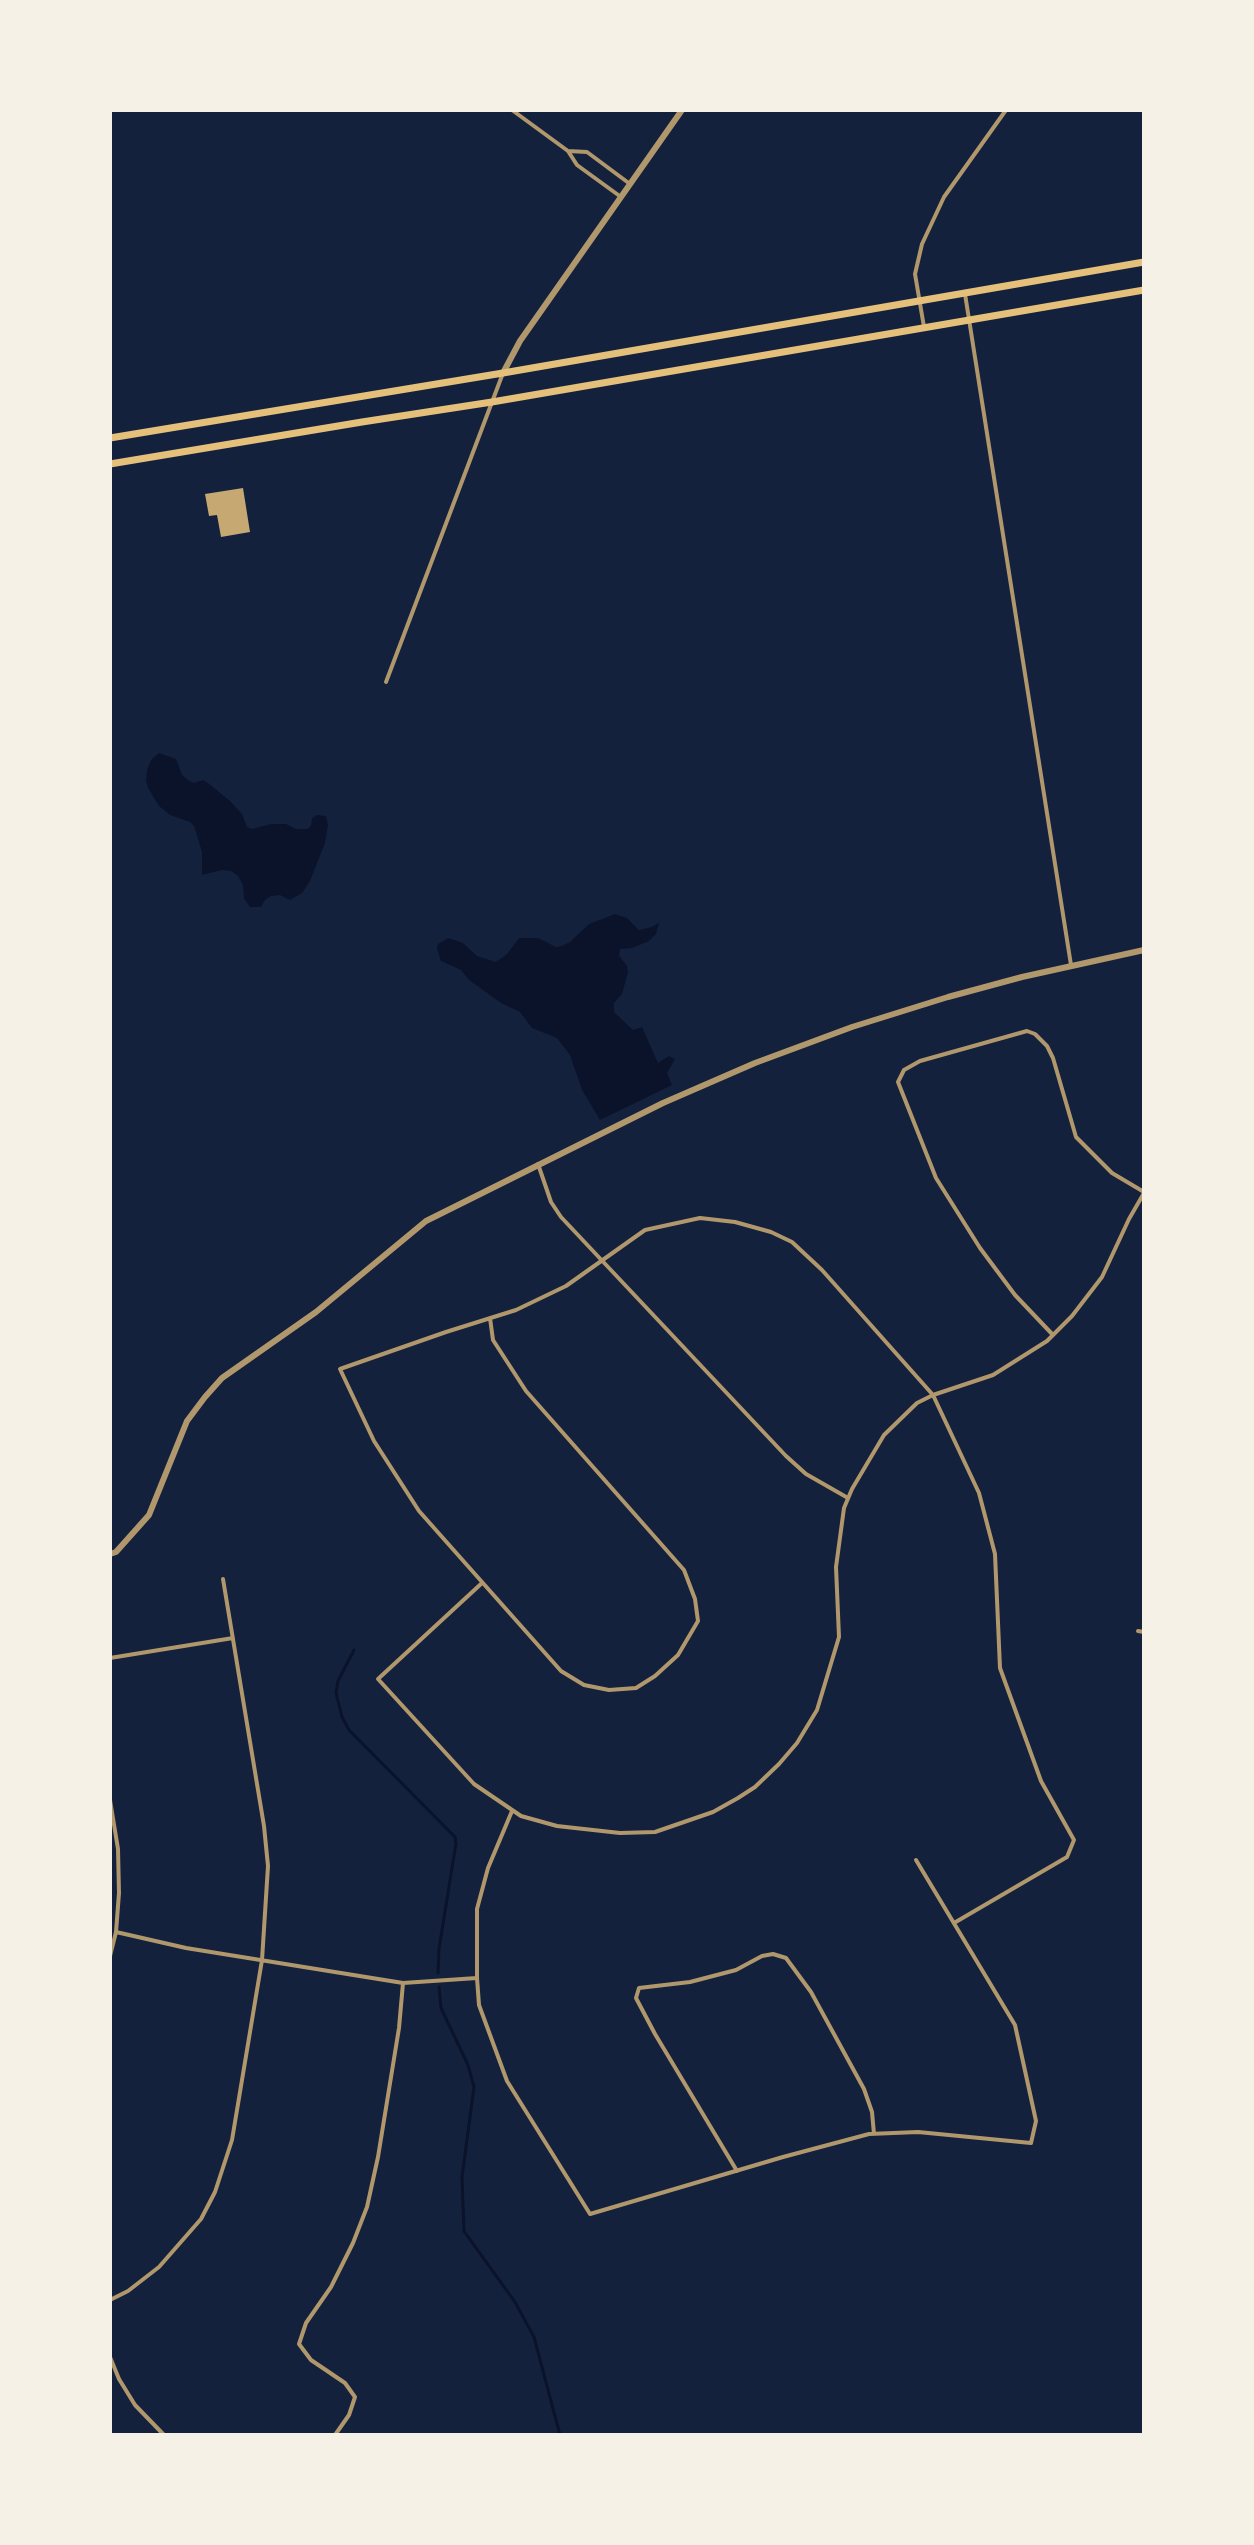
<!DOCTYPE html>
<style>
body{margin:0}
#map{position:relative;width:1254px;height:2545px;overflow:hidden;background:#14213d;font-family:"Public Sans",sans-serif}
canvas{display:block}
.frame{position:absolute;inset:0;border:112px solid #f6f1e7;pointer-events:none}
</style>
<div id="map">
<canvas width="1254" height="2545"></canvas>
<div class="frame"></div>
</div>
<script>
const g = document.querySelector('canvas').getContext('2d');
g.lineJoin = 'round';
function fill(path, color) {
  g.fillStyle = color;
  g.fill(path, 'evenodd');
}
function poly(rows) {
  const path = new Path2D();
  for (const r of rows) {
    path.moveTo(r[0], r[1]);
    for (let i = 2; i < r.length; i += 2) path.lineTo(r[i], r[i + 1]);
  }
  return path;
}
function trace(path, color, width, dash) {
  g.strokeStyle = color;
  g.lineWidth = width;
  g.lineCap = dash ? 'butt' : 'round';
  g.setLineDash(dash || []);
  g.stroke(path);
}
const water = poly([
 [159,753,176,759,182,775,188,780,194,783,203,780,208,783,230,801,242,814,247,827,252,829,271,824,286,824,296,829,307,829,311,826,312,818,317,815,326,816,328,825,325,843,310,881,302,893,290,900,280,895,271,896,265,900,261,907,250,907,244,899,243,885,238,876,231,871,222,870,202,875,202,852,194,826,190,822,170,815,159,806,148,788,146,781,147,770,151,760],
 [615,914,627,918,639,930,652,927,659,923,656,934,649,941,632,948,620,949,619,956,627,966,628,972,622,994,614,1003,614,1012,633,1030,642,1027,658,1063,669,1056,675,1059,667,1073,672,1085,600,1120,582,1090,570,1055,557,1038,532,1028,520,1012,501,1003,469,980,461,970,441,961,437,949,438,944,448,938,463,943,477,956,496,962,507,954,519,938,538,938,556,947,562,946,570,942,589,924]
]);
const stream = poly([
 [354,1650,338,1681,336,1693,342,1717,349,1730,455,1837,456,1843,439,1949,438,1973],
 [439,1987,441,2008,468,2065,474,2087,462,2177,464,2231,515,2302,534,2337,560,2435]
]);
const building = poly([
 [243,488,250,532,221,537,217,515,209,516,205,494]
]);
const minor = poly([
 [512,110,568,151,577,165,621,197],
 [568,151,587,152,630,184],
 [965,294,1071,965],
 [924,327,915,274,922,244,944,197,1006,110],
 [386,682,503,373],
 [538,1164,551,1202,561,1217,786,1456,806,1474,848,1498],
 [490,1318,493,1340,526,1391,684,1570,695,1599,698,1621,678,1655,655,1676,636,1688,609,1690,584,1685,561,1671,419,1511,374,1441,340,1369,446,1332,516,1310,566,1286,645,1230,700,1218,735,1222,771,1232,792,1242,822,1270,933,1395,979,1493,995,1554,1000,1668,1041,1781,1074,1840,1067,1857,954,1923],
 [1053,1335,1015,1295,980,1248,936,1178,898,1082,904,1070,920,1061,1027,1031,1035,1034,1047,1046,1053,1058,1076,1137,1112,1173,1144,1192],
 [482,1583,378,1679,474,1784,521,1816,557,1826,620,1833,655,1832,713,1812,738,1798,755,1787,779,1764,797,1743,817,1710,839,1637,836,1567,844,1508,852,1489,884,1435,917,1403,933,1395,993,1375,1047,1341,1072,1316,1102,1277,1129,1219,1144,1193],
 [1138,1631,1144,1632],
 [110,1658,233,1638],
 [110,1800,118,1849,119,1893,116,1932,110,1956],
 [512,1811,488,1868,477,1909,477,1978,479,2005,507,2081,590,2214,783,2157,869,2134,918,2132,1031,2143,1036,2121,1015,2025,916,1860],
 [116,1932,186,1948,403,1983,477,1978],
 [737,2171,655,2034,636,1998,639,1988,690,1982,736,1970,762,1956,773,1954,786,1958,811,1992,864,2089,872,2112,874,2134],
 [110,2300,128,2291,159,2267,201,2219,215,2192,232,2140,262,1960,268,1866,264,1826,223,1579],
 [110,2357,119,2379,135,2405,164,2435],
 [335,2435,349,2415,355,2397,345,2383,311,2360,299,2344,306,2323,331,2287,353,2243,367,2207,378,2157,399,2028,403,1983]
]);
const tertiary = poly([
 [503,373,520,341,682,110],
 [110,1554,116,1552,149,1515,187,1421,205,1397,222,1378,316,1312,426,1221,663,1103,755,1063,852,1027,948,997,1022,977,1144,950]
]);
const primary = poly([
 [110,438,503,373,1144,262],
 [110,464,362,422,492,402,1144,290]
]);
fill(water, '#0b132b');
trace(stream, '#0b132b', 3);
fill(building, '#c6a872');
trace(minor, '#b1986c', 4);
trace(tertiary, '#b1986c', 6);
trace(primary, '#e5c07b', 7);
</script>
